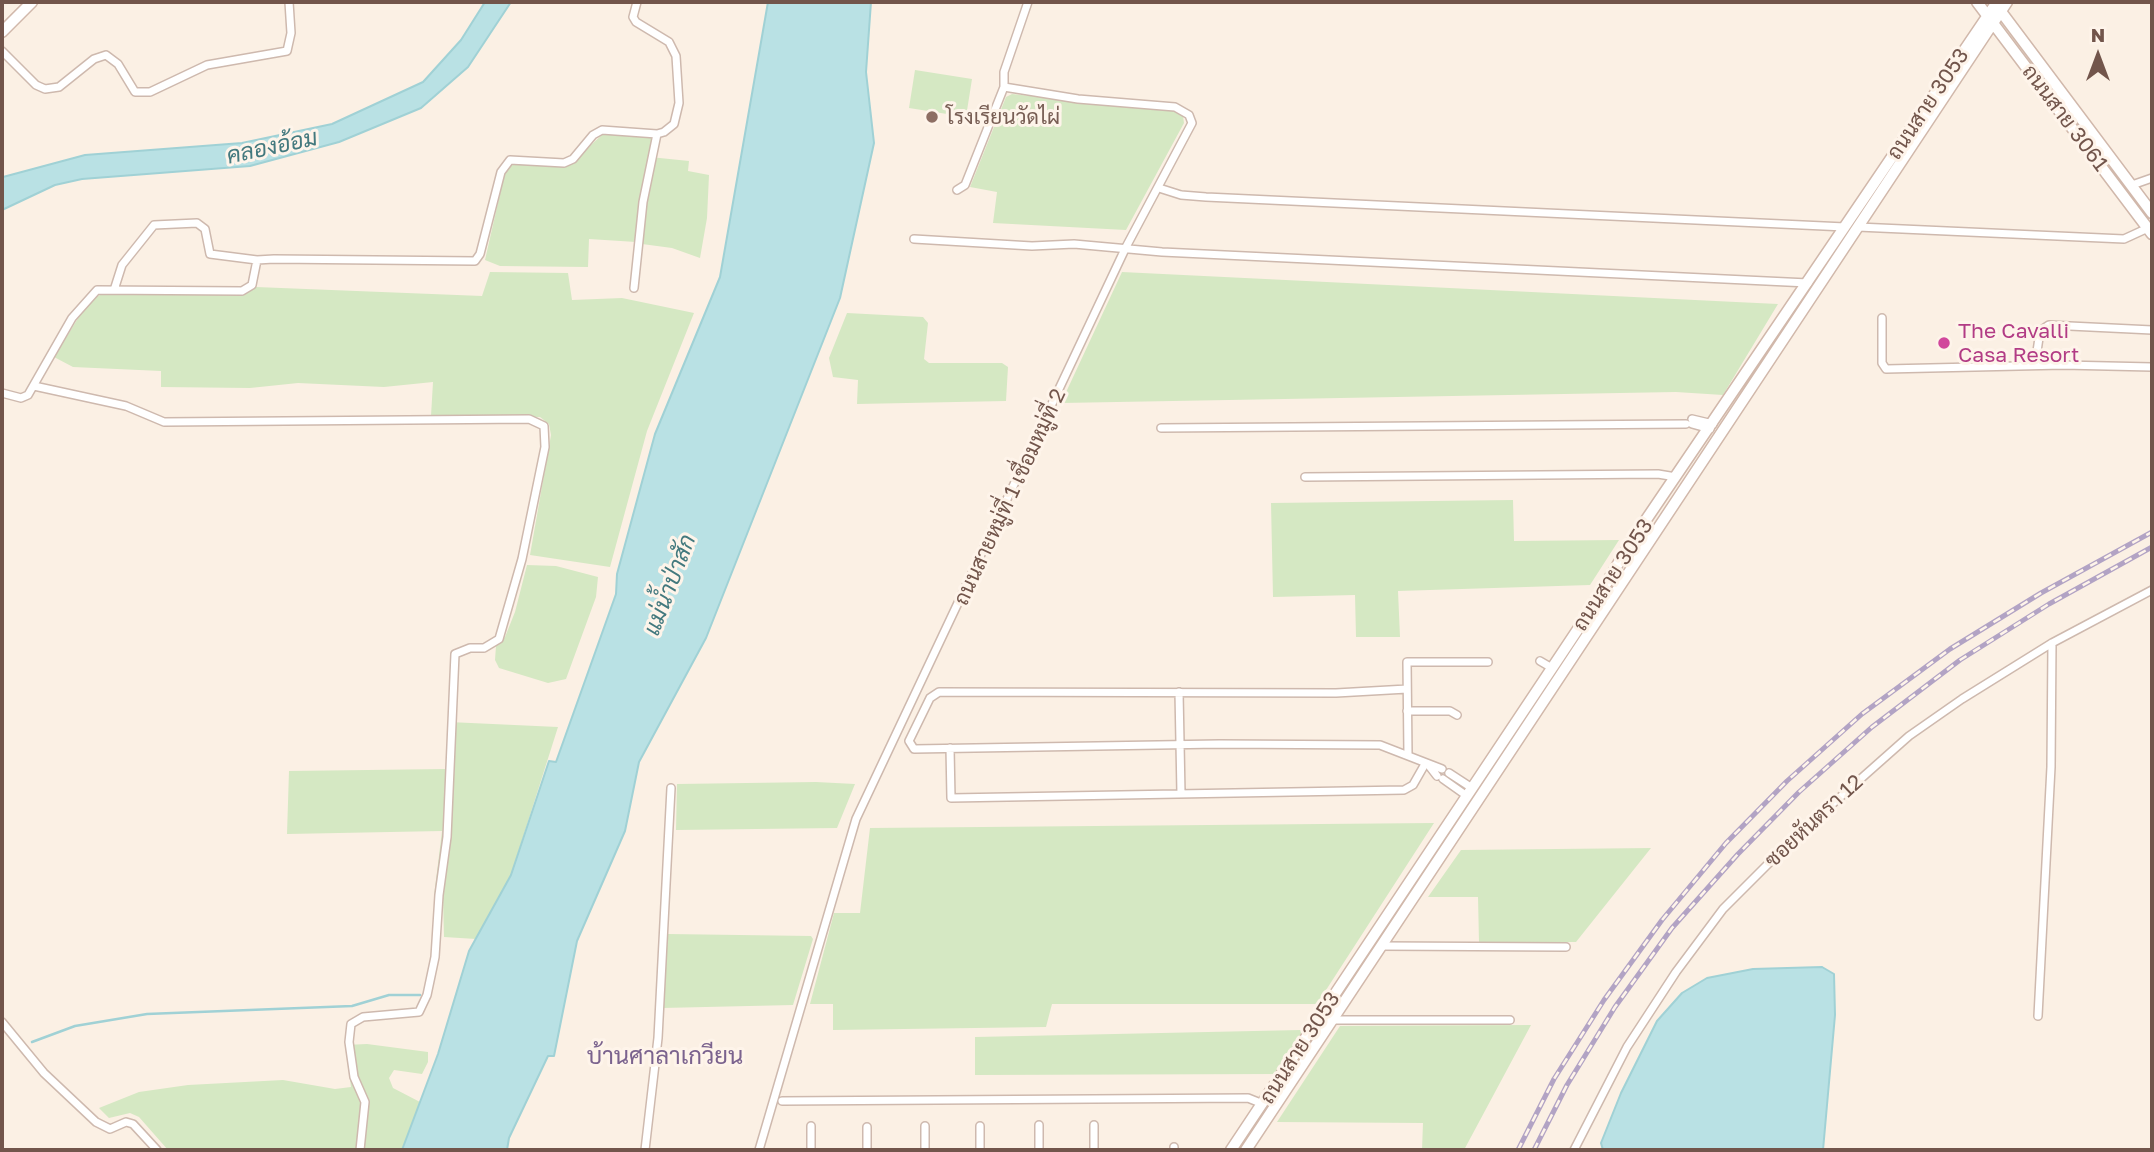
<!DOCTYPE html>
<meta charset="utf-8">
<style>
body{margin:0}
#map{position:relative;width:2154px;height:1152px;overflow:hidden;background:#fbf0e4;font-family:"Golos Text",sans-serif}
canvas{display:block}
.frame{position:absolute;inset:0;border:4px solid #72554b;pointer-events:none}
.north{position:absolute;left:2063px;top:21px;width:70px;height:70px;-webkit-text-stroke:5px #fef4ea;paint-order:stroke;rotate:0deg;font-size:19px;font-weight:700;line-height:28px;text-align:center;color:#72554b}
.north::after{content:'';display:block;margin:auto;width:24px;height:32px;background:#72554b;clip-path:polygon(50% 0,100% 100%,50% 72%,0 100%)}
</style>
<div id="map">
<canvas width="2154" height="1152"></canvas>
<div class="frame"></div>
<div class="north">N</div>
</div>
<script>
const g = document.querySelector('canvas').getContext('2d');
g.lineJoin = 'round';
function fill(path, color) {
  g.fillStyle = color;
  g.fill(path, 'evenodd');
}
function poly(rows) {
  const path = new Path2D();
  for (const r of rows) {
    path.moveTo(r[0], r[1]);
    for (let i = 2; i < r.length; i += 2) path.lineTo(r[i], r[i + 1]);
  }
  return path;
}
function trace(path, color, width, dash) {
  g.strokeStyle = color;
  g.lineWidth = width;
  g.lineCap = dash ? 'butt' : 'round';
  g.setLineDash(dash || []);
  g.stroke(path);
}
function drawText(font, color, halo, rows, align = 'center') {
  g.font = font + ' "Golos Text",Sarabun,sans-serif';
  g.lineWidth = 6;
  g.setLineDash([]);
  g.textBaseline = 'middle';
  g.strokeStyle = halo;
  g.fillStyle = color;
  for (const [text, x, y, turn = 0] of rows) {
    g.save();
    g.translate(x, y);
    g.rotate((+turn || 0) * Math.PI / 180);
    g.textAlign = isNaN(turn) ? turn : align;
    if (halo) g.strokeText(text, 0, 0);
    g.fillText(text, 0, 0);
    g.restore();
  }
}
const green = poly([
 [915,70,972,79,966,117,909,108],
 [1012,94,1173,111,1183,116,1184,123,1126,230,993,223,997,192,970,187,1006,97],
 [604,133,653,137,650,157,689,161,688,171,709,175,707,218,700,258,672,248,642,244,645,214,636,242,589,239,588,267,500,266,485,260,505,172,510,166,518,163,568,166],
 [490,272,568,273,572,300,622,298,694,313,647,431,610,567,530,555,551,435,549,424,540,417,431,416,433,382,384,387,298,383,250,388,161,387,161,371,73,367,54,357,80,315,96,297,104,293,241,293,256,287,482,296],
 [1122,272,1736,302,1778,304,1723,395,1676,392,1061,403],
 [847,313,923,317,928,323,924,359,929,363,1002,363,1008,367,1006,401,857,404,858,380,833,377,829,358],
 [1513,500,1514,541,1619,540,1590,585,1398,591,1400,637,1356,637,1355,595,1273,597,1271,503],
 [527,565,556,566,598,577,596,597,566,679,548,683,499,668,495,660,496,646,505,637,515,612],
 [449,722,558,727,511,875,476,939,444,937,443,898,434,896,442,831,287,834,289,771,446,769],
 [816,782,855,784,837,828,676,830,677,784],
 [1434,823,1317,1004,1052,1004,1046,1027,833,1030,833,1004,810,1004,834,913,860,913,870,828],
 [1651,848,1576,942,1479,942,1478,897,1428,897,1461,850],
 [668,934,811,936,813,939,793,1005,662,1008],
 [1531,1025,1464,1150,1422,1150,1423,1123,1277,1122,1340,1026],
 [1301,1030,1304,1034,1277,1074,975,1075,975,1037],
 [367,1044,428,1052,428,1062,422,1074,394,1070,389,1078,393,1088,420,1102,402,1150,168,1150,139,1117,130,1113,109,1118,99,1108,139,1092,188,1085,283,1080,335,1089,351,1087,345,1045]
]);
const water = poly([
 [485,2,511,2,468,67,421,108,339,142,250,166,82,179,55,185,2,210,3,177,85,155,242,143,332,124,423,82,461,40,485,2],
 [768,2,871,2,866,72,874,143,840,298,706,638,639,762,625,831,577,941,554,1056,548,1056,509,1138,507,1150,402,1150,438,1054,469,951,511,875,549,761,556,762,616,594,617,574,655,434,720,277,768,2],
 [1822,967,1834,974,1835,1015,1823,1150,1603,1150,1601,1143,1621,1093,1657,1021,1682,993,1707,978,1753,969,1822,967]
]);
const stream = poly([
 [32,1042,75,1026,147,1014,352,1006,389,995,420,995]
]);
const street = poly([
 [2,51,36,85,45,89,59,87,94,59,106,55,118,64,135,92,150,92,207,65,287,51,291,33,289,2],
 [2132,185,2152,178],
 [1159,188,1181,195,1206,197,1845,227],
 [957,190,965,185,1004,87],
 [1858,227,2124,239,2148,228],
 [914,239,1032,246,1074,244,1162,252,1808,283],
 [115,287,122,265,154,225,197,223,205,229,210,254,257,260],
 [634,288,643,202,657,134],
 [1882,318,1882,363,1886,369,2063,365,2152,367],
 [2035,365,2040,331,2049,325,2152,330],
 [34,386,126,406,164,422,529,419,544,426,545,447,522,559,499,639,484,648,470,648,455,654,447,837,439,895,435,957,427,995,419,1012,363,1017,351,1024,349,1042,354,1077,365,1102,360,1150],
 [2,393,21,398,28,395,72,318,97,290,242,291,252,285,257,260,274,259,475,261,480,254,501,172,510,160,564,163,573,159,593,135,602,130,657,134,664,132,674,124,679,103,676,56,669,42,636,22,633,17,637,2],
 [1692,419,1713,424],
 [1692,424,1710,429],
 [1161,428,1686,424],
 [1305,477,1658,474,1676,477],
 [1540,661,1552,668],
 [1407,689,1336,693,939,692,930,698,909,741,914,749,1219,744,1380,745,1442,769],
 [1179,692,1181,794],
 [1407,711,1450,711,1457,715],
 [950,748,951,798,1404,790,1413,785,1425,764],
 [1408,755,1407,662,1488,662],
 [1430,767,1437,776],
 [1449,773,1472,788],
 [1443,779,1467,796],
 [1381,946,1566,947],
 [2038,1016,2051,767,2052,643],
 [1332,1020,1510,1020],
 [2,1022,44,1073,96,1122,110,1129,126,1122,133,1124,157,1150],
 [782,1101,1248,1098,1263,1104],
 [1039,1125,1039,1150],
 [1094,1125,1094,1150],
 [811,1126,811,1150],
 [925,1126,925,1150],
 [867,1127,867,1150],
 [1174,1147,1174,1150],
 [645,1150,658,1038,671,788],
 [759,1150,856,819,1126,247,1192,123,1189,115,1175,107,1078,99,1004,87,1004,72,1028,2],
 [980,1150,980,1126],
 [1574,1150,1627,1047,1676,972,1723,909,1794,838,1909,736,1962,699,2052,643,2152,590]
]);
const secondary = poly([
 [1977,2,2152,234],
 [1999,9,2152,213],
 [2,32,32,2],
 [1231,1150,1588,614,1631,542,1997,2],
 [1246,1150,2007,2]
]);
const rail = poly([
 [1518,1150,1554,1079,1604,1000,1662,920,1726,843,1787,781,1862,714,1950,649,2041,593,2152,532],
 [1534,1150,1567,1085,1615,1007,1672,928,1738,854,1799,792,1872,727,1960,660,2049,604,2152,547]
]);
const markers = [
 [932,117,7,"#8d6e63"],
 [1944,343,7,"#d1479c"]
];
const streetNames = [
 ["ถนนสาย 3053",1928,104,-56],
 ["ถนนสาย 3061",2065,118,53],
 ["ถนนสายหมู่ที่ 1 เชื่อมหมู่ที่ 2",1010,497,-65],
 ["ถนนสาย 3053",1613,575,-57],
 ["ซอยหันตรา 12",1814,821,-43],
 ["ถนนสาย 3053",1300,1048,-57]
];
const educationNames = [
 ["โรงเรียนวัดไผ่",946,117]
];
const hotelNames = [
 ["The Cavalli",1958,331],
 ["Casa Resort",1958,355]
];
const waterNames = [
 ["คลองอ้อม",272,147,-12],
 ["แม่น้ำป่าสัก",670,585,-69]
];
const quarterNames = [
 ["บ้านศาลาเกวียน",665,1056]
];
fill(green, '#d5e8c3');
fill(water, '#b9e1e4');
trace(water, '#a0d1d5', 2);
trace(stream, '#a0d1d5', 2.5);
trace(street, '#ceb9ae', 10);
trace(secondary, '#d1b8ab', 13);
trace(street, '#fff', 7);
trace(secondary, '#fff', 10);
trace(rail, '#b2a3c4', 5);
trace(rail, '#fef4ea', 2.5, [8]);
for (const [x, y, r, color] of markers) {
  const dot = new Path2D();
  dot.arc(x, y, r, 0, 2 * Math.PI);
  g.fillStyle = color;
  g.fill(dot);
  trace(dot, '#fef4ea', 2.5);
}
drawText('21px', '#72554b', '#fef4ea', streetNames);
drawText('21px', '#785e54', '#fef4ea', educationNames, 'left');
drawText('21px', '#b23c85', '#fef4ea', hotelNames, 'left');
drawText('italic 23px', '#43797e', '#fef4ea', waterNames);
drawText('24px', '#7b638e', '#fef4ea', quarterNames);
</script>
